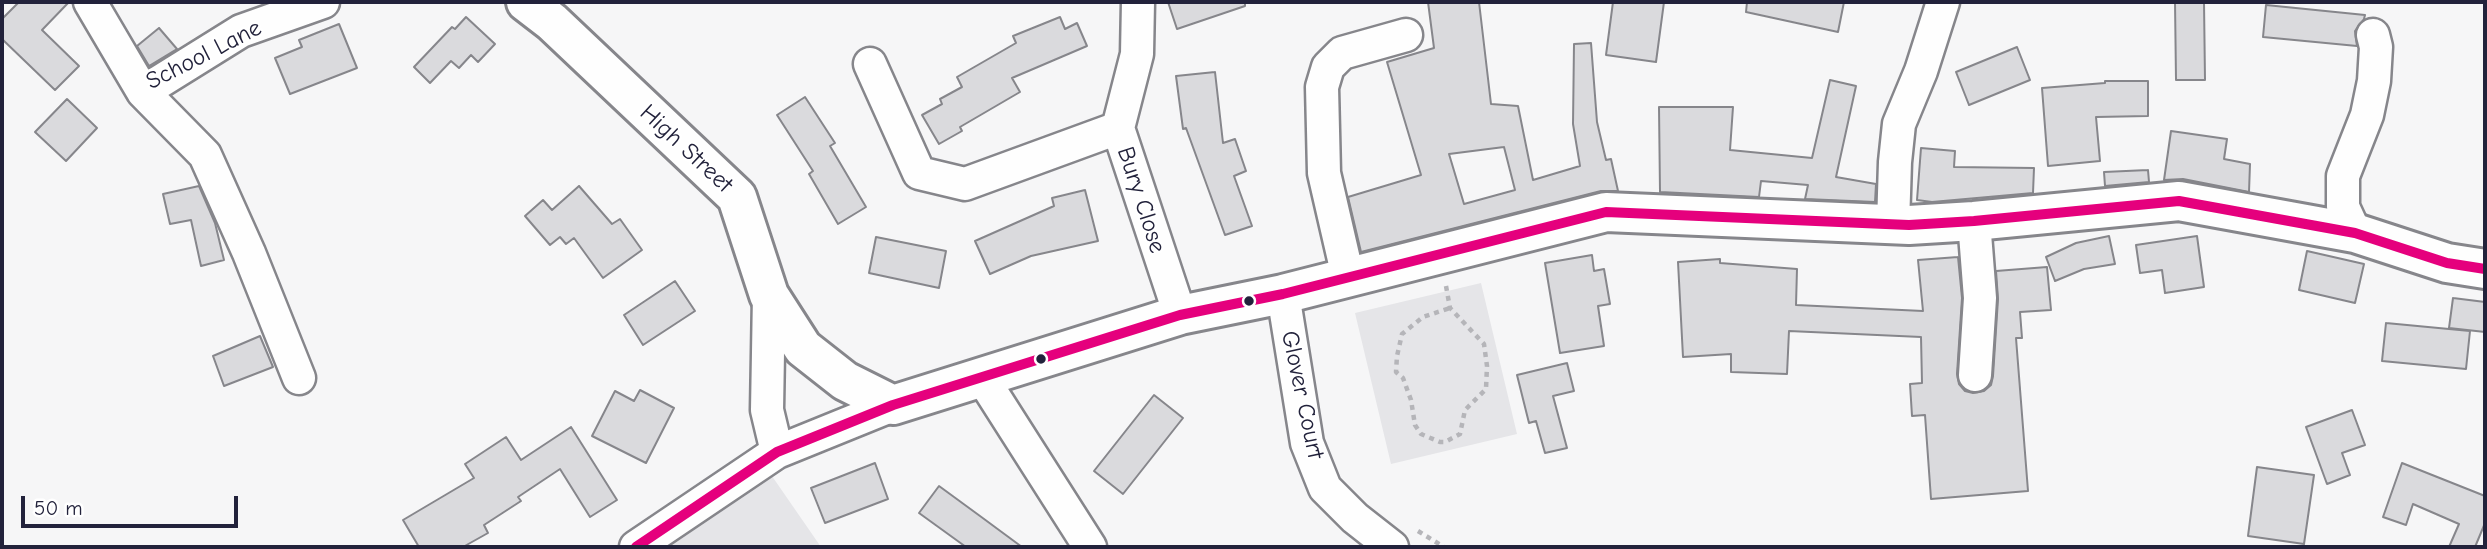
<!DOCTYPE html>
<style>
body{margin:0}
#map{position:relative;width:2487px;height:549px;overflow:hidden;background:#f6f6f7;font-family:"Comic Neue",sans-serif}
canvas{display:block}
.frame{position:absolute;inset:0;border:4px solid #22223b;pointer-events:none}
.scale{position:absolute;left:21px;top:496px;width:217px;height:32px;box-sizing:border-box;border:4px solid #22223b;border-top:0;padding-left:9px;font-size:21px;line-height:24px;white-space:nowrap;color:#22223b;-webkit-text-stroke:5px #fff;paint-order:stroke}
</style>
<div id="map">
<canvas width="2487" height="549"></canvas>
<div class="frame"></div>
<div class="scale">50 m</div>
</div>
<script>
const g = document.querySelector('canvas').getContext('2d');
g.lineJoin = 'round';
function fill(path, color) {
  g.fillStyle = color;
  g.fill(path, 'evenodd');
}
function poly(rows) {
  const path = new Path2D();
  for (const r of rows) {
    path.moveTo(r[0], r[1]);
    for (let i = 2; i < r.length; i += 2) path.lineTo(r[i], r[i + 1]);
  }
  return path;
}
function trace(path, color, width, dash) {
  g.strokeStyle = color;
  g.lineWidth = width;
  g.lineCap = dash ? 'butt' : 'round';
  g.setLineDash(dash || []);
  g.stroke(path);
}
function drawText(font, color, halo, rows, align = 'center') {
  g.font = font + ' "Comic Neue",sans-serif';
  g.lineWidth = 5;
  g.setLineDash([]);
  g.textBaseline = 'middle';
  g.strokeStyle = halo;
  g.fillStyle = color;
  for (const [text, x, y, turn = 0] of rows) {
    g.save();
    g.translate(x, y);
    g.rotate((+turn || 0) * Math.PI / 180);
    g.textAlign = isNaN(turn) ? turn : align;
    if (halo) g.strokeText(text, 0, 0);
    g.fillText(text, 0, 0);
    g.restore();
  }
}
const built = poly([
 [1481,283,1517,434,1391,464,1355,313],
 [765,466,821,547,655,547]
]);
const building = poly([
 [19,2,69,2,42,30,79,66,55,90,2,39,2,19,19,2],
 [1168,2,1245,2,1245,6,1177,29,1168,2],
 [1428,2,1479,2,1491,104,1518,106,1533,180,1580,166,1573,124,1574,44,1591,43,1597,122,1606,160,1611,159,1618,191,1601,191,1361,252,1348,197,1421,175,1387,62,1434,48,1428,2],
 [1504,147,1515,190,1464,204,1449,154,1504,147],
 [1613,2,1664,2,1656,62,1606,55,1613,2],
 [1747,2,1844,2,1838,32,1746,12,1747,2],
 [2175,2,2204,2,2205,80,2176,80,2175,2],
 [2266,5,2365,15,2364,19,2355,31,2357,46,2263,37,2266,5],
 [466,17,495,44,478,62,471,55,459,68,451,61,430,83,414,67,452,27,455,29,466,17],
 [1060,17,1065,29,1077,23,1087,46,1012,78,1020,92,960,127,962,131,939,144,922,115,942,104,940,99,962,87,957,77,1016,43,1013,36,1060,17],
 [339,24,357,68,290,94,275,58,302,47,299,40,339,24],
 [159,28,177,49,149,66,137,46,159,28],
 [2017,47,2030,80,1969,105,1956,72,2017,47],
 [1215,72,1223,143,1235,139,1246,171,1234,176,1252,226,1225,235,1186,128,1183,129,1176,76,1215,72],
 [1830,80,1856,86,1836,177,1876,184,1875,202,1805,199,1808,185,1761,181,1759,197,1660,192,1659,107,1733,107,1730,150,1812,158,1830,80],
 [2105,81,2148,81,2148,116,2096,117,2100,161,2048,166,2042,88,2105,83,2105,81],
 [805,97,835,143,830,146,866,207,838,224,809,174,813,171,777,115,805,97],
 [67,99,97,128,66,161,35,132,67,99],
 [2171,131,2227,139,2224,159,2250,164,2249,192,2183,179,2164,180,2171,131],
 [1921,148,1955,151,1954,167,2034,168,2033,193,1932,202,1917,200,1921,148],
 [2148,170,2149,182,2105,186,2104,172,2148,170],
 [199,186,215,223,224,260,201,266,191,220,170,224,163,194,199,186],
 [579,186,612,224,620,219,642,250,603,278,574,238,566,244,560,237,550,245,525,216,543,200,552,210,579,186],
 [1085,190,1098,241,1031,256,990,274,975,241,1054,206,1052,198,1085,190],
 [2109,236,2115,264,2084,269,2055,281,2046,257,2076,243,2109,236],
 [2197,236,2204,287,2165,293,2162,270,2140,273,2136,245,2197,236],
 [876,237,946,251,939,288,869,273,876,237],
 [2307,251,2364,264,2355,303,2299,290,2307,251],
 [1592,255,1594,271,1604,269,1610,304,1598,306,1604,346,1560,353,1545,263,1592,255],
 [1958,257,1962,298,1957,374,1959,384,1965,391,1973,393,1984,391,1991,385,1993,376,1998,299,1996,271,2047,267,2051,310,2020,312,2022,338,2016,338,2028,491,1931,499,1925,415,1912,416,1910,384,1922,383,1921,337,1789,331,1787,374,1731,372,1731,354,1683,357,1678,262,1720,259,1720,263,1797,269,1796,305,1923,311,1918,260,1958,257],
 [675,281,695,311,643,345,624,315,675,281],
 [2453,298,2485,302,2485,332,2449,328,2453,298],
 [2386,323,2470,331,2466,369,2382,361,2386,323],
 [260,336,273,367,224,386,213,356,260,336],
 [1567,363,1574,391,1553,396,1567,448,1545,453,1536,421,1529,423,1517,375,1567,363],
 [640,390,674,408,646,463,592,436,615,391,634,401,640,390],
 [1154,395,1183,418,1123,494,1094,471,1154,395],
 [2352,410,2365,445,2342,453,2350,475,2327,484,2306,427,2352,410],
 [571,427,617,500,590,517,560,469,518,497,521,501,484,525,488,533,463,547,419,547,403,520,474,478,465,464,506,437,521,460,571,427],
 [875,463,888,499,825,523,811,488,875,463],
 [2402,463,2485,496,2485,523,2475,547,2449,547,2459,524,2413,504,2406,525,2383,517,2402,463],
 [2257,467,2314,475,2304,544,2248,536,2257,467],
 [939,486,980,516,1022,547,966,547,919,513,939,486]
]);
const path = poly([
 [1446,286,1450,308,1484,344,1487,366,1486,389,1465,410,1460,434,1445,442,1440,442,1421,434,1415,425,1411,400,1403,378,1396,372,1397,356,1402,334,1423,317,1450,308],
 [1418,531,1444,547]
]);
const minor = poly([
 [90,2,143,92,241,31,323,2],
 [1138,2,1137,54,1118,128,1180,315],
 [870,64,919,173,965,184,1118,128],
 [143,92,205,155,249,253,299,378],
 [1974,221,1980,298,1975,375],
 [1893,225,1895,162,1899,124,1921,71,1943,2],
 [2355,233,2343,207,2343,176,2367,115,2374,81,2376,47,2373,35],
 [1348,277,1324,173,1322,87,1328,67,1342,53,1406,35],
 [1283,294,1307,443,1325,488,1355,518,1392,547],
 [769,295,767,410,777,452],
 [981,376,1090,547],
 [636,547,777,452,893,405]
]);
const major = poly([
 [526,2,552,22,737,197,769,295,803,348,845,381,893,405,1180,315,1283,294,1606,212,1909,225,1974,221,2179,201,2355,233,2447,263,2485,269]
]);
const bus1 = poly([
 [636,547,777,452,893,405,1180,315,1283,294,1606,212,1909,225,1974,221,2179,201,2355,233,2447,263,2485,269]
]);
const markers = [
 [1249,301,6,"#22223b"],
 [1041,359,6,"#22223b"]
];
const streetNames = [
 ["School Lane",204,55,-27],
 ["High Street",686,149,43],
 ["Bury Close",1141,200,72],
 ["Glover Court",1302,395,78]
];
fill(built, '#e5e5e8');
fill(building, '#dadadd');
trace(building, '#86868b', 2);
trace(minor, '#86868b', 37);
trace(major, '#86868b', 44);
trace(path, '#b5b5b9', 4.5, [5, 5]);
trace(minor, '#fefefe', 32);
trace(major, '#fefefe', 38);
trace(bus1, '#e5007d', 10);
for (const [x, y, r, color] of markers) {
  const dot = new Path2D();
  dot.arc(x, y, r, 0, 2 * Math.PI);
  g.fillStyle = color;
  g.fill(dot);
  trace(dot, '#fff', 2.5);
}
drawText('24px', '#22223b', '#fff', streetNames);
</script>
